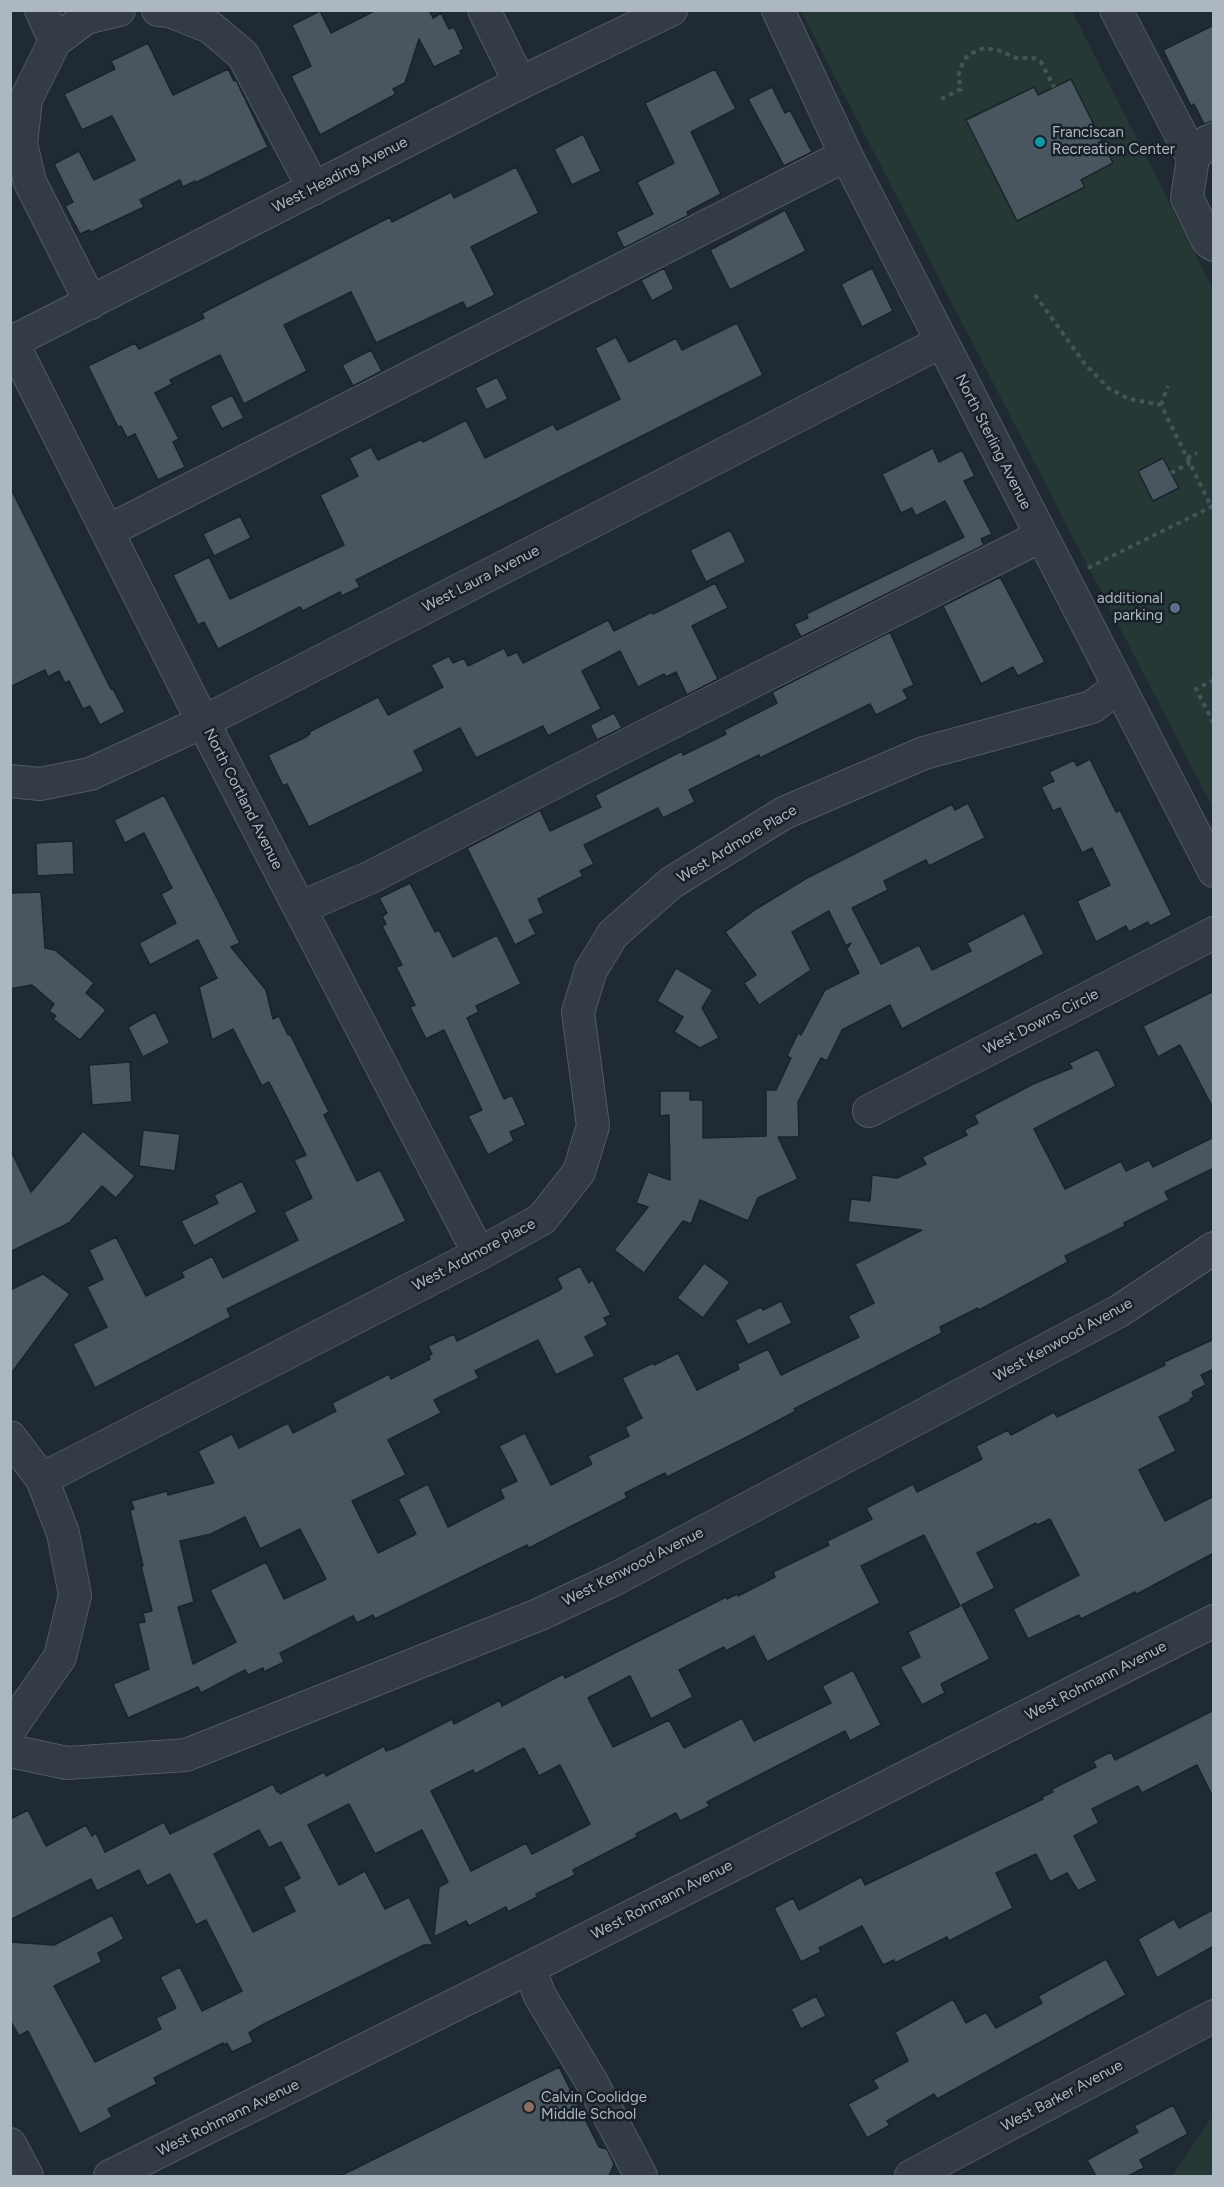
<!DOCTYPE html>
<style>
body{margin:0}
#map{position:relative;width:1224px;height:2187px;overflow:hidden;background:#202a33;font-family:Figtree,sans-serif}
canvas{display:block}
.frame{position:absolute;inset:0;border:12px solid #adb7c1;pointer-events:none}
</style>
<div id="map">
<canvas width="1224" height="2187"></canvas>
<div class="frame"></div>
</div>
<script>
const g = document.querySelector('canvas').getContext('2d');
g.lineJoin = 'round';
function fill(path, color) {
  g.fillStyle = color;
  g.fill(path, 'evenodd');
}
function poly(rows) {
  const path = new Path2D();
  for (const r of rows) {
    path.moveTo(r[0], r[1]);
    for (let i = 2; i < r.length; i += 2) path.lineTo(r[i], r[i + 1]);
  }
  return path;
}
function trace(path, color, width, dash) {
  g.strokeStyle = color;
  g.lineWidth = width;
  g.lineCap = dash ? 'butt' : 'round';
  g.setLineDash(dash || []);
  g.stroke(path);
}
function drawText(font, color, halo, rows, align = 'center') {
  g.font = font + ' Figtree,sans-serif';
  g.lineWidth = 5;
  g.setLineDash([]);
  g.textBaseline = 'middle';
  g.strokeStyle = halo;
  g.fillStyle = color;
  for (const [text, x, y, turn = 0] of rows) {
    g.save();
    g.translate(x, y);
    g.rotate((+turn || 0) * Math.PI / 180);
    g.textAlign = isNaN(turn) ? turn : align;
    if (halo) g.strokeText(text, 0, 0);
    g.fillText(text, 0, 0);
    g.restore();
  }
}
const green = poly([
 [801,11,1072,11,1213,289,1213,808],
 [1213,2115,1213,2176,1172,2176]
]);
const building = poly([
 [376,10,429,10,433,18,441,13,449,29,454,27,464,49,460,51,461,54,434,67,419,39,405,83,393,89,396,94,320,135,291,76,311,66,292,25,320,11,331,33,376,10],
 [1214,25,1214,121,1204,124,1194,104,1191,106,1163,50,1214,25],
 [148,43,173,95,228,69,234,81,236,80,268,147,195,183,195,181,183,187,180,180,140,200,144,207,91,232,89,230,80,234,65,206,73,202,54,164,79,151,94,180,135,160,112,116,82,130,64,94,115,69,111,61,148,43],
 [715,69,736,109,691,132,721,194,687,212,689,215,624,248,616,232,653,214,637,182,674,163,645,103,715,69],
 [1071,79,1113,163,1081,180,1085,187,1017,221,966,120,1034,87,1038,95,1071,79],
 [772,87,785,113,790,110,812,152,784,166,748,99,772,87],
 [583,134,601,171,572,185,554,149,583,134],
 [516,167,539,213,471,247,495,295,467,309,463,302,376,343,351,292,284,325,307,371,244,404,220,355,170,380,172,384,155,393,179,439,173,442,185,467,158,480,135,434,127,438,121,426,118,427,88,366,135,343,139,349,204,318,202,313,390,217,392,222,451,192,454,198,516,167],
 [785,210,806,251,730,290,710,250,785,210],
 [664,268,674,289,652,301,641,280,664,268],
 [872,268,893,311,862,327,841,284,872,268],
 [737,323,763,375,356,580,360,587,342,596,340,592,303,611,300,607,218,649,204,622,198,625,173,575,209,557,230,599,344,545,320,495,358,476,349,458,371,447,378,460,422,439,423,442,466,420,485,458,553,424,557,430,620,399,595,348,616,337,629,362,676,338,682,350,737,323],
 [371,350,382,371,353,386,342,365,371,350],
 [497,377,508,399,486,410,475,388,497,377],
 [232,395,244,418,222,429,210,406,232,395],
 [933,448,939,462,962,450,975,476,964,481,992,534,981,539,984,545,801,637,794,624,808,618,806,614,964,537,945,501,916,516,912,508,901,513,882,474,933,448],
 [1163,458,1179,488,1153,501,1138,471,1163,458],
 [10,487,111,689,113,689,125,712,100,725,90,706,83,709,69,681,65,683,59,671,48,677,45,670,10,687,10,487],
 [240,516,251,538,214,556,203,534,240,516],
 [730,530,746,562,706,582,690,550,730,530],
 [1000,577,1045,662,1018,676,1013,667,981,684,943,606,1000,577],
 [715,583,728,608,692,626,718,679,687,695,676,672,666,677,664,674,638,687,620,651,582,671,601,709,548,736,543,726,476,758,460,728,414,751,424,771,309,827,287,784,283,786,268,755,306,737,310,734,309,732,378,697,388,715,443,687,431,665,449,656,453,663,464,658,468,666,504,648,508,656,517,652,523,663,608,620,614,631,652,612,653,614,715,583],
 [890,632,914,685,903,690,908,699,876,715,870,704,760,758,759,755,689,790,695,802,663,818,658,808,584,845,594,864,580,871,583,876,538,899,544,913,529,920,536,934,515,945,467,848,540,810,550,831,601,807,595,795,682,751,683,755,726,734,724,730,777,703,772,692,890,632],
 [614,713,622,728,597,740,590,725,614,713],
 [1090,759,1116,812,1120,810,1172,915,1150,926,1148,922,1129,932,1126,926,1096,942,1077,901,1110,885,1092,848,1082,853,1060,808,1053,811,1041,787,1054,781,1049,772,1074,760,1077,766,1090,759],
 [164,795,240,943,231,947,266,990,273,1019,279,1016,288,1035,290,1034,329,1112,324,1115,357,1181,380,1170,406,1221,227,1309,231,1317,95,1388,73,1344,107,1327,87,1287,103,1279,89,1250,116,1237,146,1296,184,1277,181,1272,212,1256,223,1278,298,1240,284,1212,312,1198,294,1160,306,1155,269,1082,262,1086,233,1029,212,1040,199,987,217,978,198,940,150,965,139,943,176,923,161,894,172,888,144,833,125,843,114,820,164,795],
 [968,803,985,838,929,866,926,860,884,881,888,890,852,908,881,964,919,945,932,970,971,951,967,943,1024,913,1044,954,902,1029,890,1005,842,1030,827,1061,821,1058,798,1102,799,1137,778,1137,798,1179,758,1198,748,1221,700,1200,691,1224,683,1221,644,1273,614,1250,648,1207,636,1203,648,1172,670,1180,669,1115,660,1116,660,1091,690,1091,690,1100,703,1100,703,1138,766,1136,766,1090,776,1090,791,1058,787,1056,798,1033,801,1035,825,990,859,973,847,949,851,943,846,946,829,911,792,932,811,970,759,1005,744,983,756,975,725,932,756,909,807,878,952,804,955,810,968,803],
 [73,841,74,874,37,876,36,843,73,841],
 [410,883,435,932,439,930,453,957,497,935,521,984,476,1006,479,1012,467,1018,504,1099,512,1095,526,1125,510,1132,514,1141,488,1155,468,1116,482,1110,444,1030,426,1039,410,1007,415,1005,396,967,402,965,382,926,386,924,382,916,387,913,379,898,410,883],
 [41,892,45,948,55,950,94,983,86,993,106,1010,80,1040,53,1019,56,1016,49,1011,54,1004,32,985,10,989,10,893,41,892],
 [676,968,713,990,702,1008,719,1038,700,1048,674,1032,683,1017,657,1001,676,968],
 [1214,991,1214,1110,1180,1045,1158,1057,1143,1026,1214,991],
 [155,1012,170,1043,143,1057,128,1027,155,1012],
 [1098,1049,1116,1086,1034,1129,1065,1189,1121,1161,1126,1171,1149,1160,1153,1167,1214,1137,1214,1168,1165,1192,1169,1200,1124,1223,1125,1226,1065,1256,1068,1262,979,1310,978,1308,940,1327,942,1333,794,1409,796,1411,745,1438,667,1477,665,1473,625,1493,627,1498,560,1532,529,1548,527,1545,375,1619,373,1615,357,1623,353,1616,280,1653,284,1662,264,1672,263,1668,248,1675,245,1670,201,1693,198,1687,128,1718,113,1684,149,1669,138,1623,145,1622,143,1613,152,1611,141,1566,143,1566,130,1510,134,1509,131,1501,167,1491,168,1495,214,1483,198,1451,232,1434,239,1448,288,1423,293,1433,336,1411,332,1403,389,1374,391,1379,430,1359,428,1356,432,1354,428,1346,454,1334,457,1341,558,1291,562,1288,557,1278,580,1266,589,1283,592,1279,611,1315,604,1318,608,1325,585,1337,595,1356,556,1375,538,1340,475,1371,479,1378,434,1400,441,1413,388,1440,406,1475,352,1501,378,1553,416,1534,398,1499,428,1484,448,1527,504,1498,500,1489,517,1481,499,1446,525,1433,551,1485,592,1464,588,1456,629,1436,625,1427,642,1418,622,1378,653,1363,654,1365,678,1353,697,1390,739,1369,737,1364,768,1349,781,1375,859,1337,848,1316,874,1303,855,1264,922,1230,848,1222,851,1199,870,1201,872,1175,897,1178,926,1164,922,1157,967,1135,964,1130,978,1123,974,1115,1033,1084,1072,1068,1069,1063,1098,1049],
 [245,1517,260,1549,300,1529,326,1579,284,1599,266,1562,210,1590,236,1642,193,1664,178,1607,194,1602,180,1541,211,1534,245,1517],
 [130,1062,132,1102,92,1105,89,1065,130,1062],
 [143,1130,180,1134,175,1171,139,1166,143,1130],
 [83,1131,135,1176,116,1198,102,1186,69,1223,10,1252,10,1149,31,1192,83,1131],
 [242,1181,257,1212,194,1246,181,1221,218,1203,214,1195,242,1181],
 [704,1263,730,1282,703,1318,677,1298,704,1263],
 [43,1274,70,1294,10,1375,10,1290,43,1274],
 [781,1301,792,1323,748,1345,735,1320,761,1307,763,1310,781,1301],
 [1214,1339,1214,1369,1201,1375,1206,1385,1192,1392,1194,1397,1190,1399,1191,1401,1159,1417,1176,1451,1139,1470,1165,1521,1214,1496,1214,1553,1137,1594,1135,1592,1081,1619,1079,1615,1028,1639,1013,1609,1079,1575,1050,1519,1037,1525,1036,1523,977,1553,995,1588,962,1605,990,1659,941,1684,945,1693,922,1705,900,1667,920,1657,908,1632,960,1606,924,1535,861,1566,880,1603,767,1662,754,1636,726,1651,724,1647,679,1670,693,1697,651,1719,630,1676,588,1698,613,1747,669,1720,684,1748,742,1718,754,1741,831,1703,822,1686,853,1670,881,1725,850,1741,845,1731,707,1802,710,1806,680,1821,676,1813,636,1834,637,1837,573,1870,575,1875,536,1894,537,1897,508,1912,506,1907,469,1926,466,1921,434,1937,439,1887,448,1882,422,1830,375,1854,349,1804,308,1825,339,1885,365,1871,385,1909,409,1897,433,1945,424,1945,262,2025,249,2033,253,2042,232,2052,227,2043,224,2045,223,2043,154,2078,157,2084,108,2109,112,2117,80,2134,28,2031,19,2036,10,2020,10,1942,54,1945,112,1915,124,1939,98,1953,102,1962,54,1986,95,2062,161,2029,156,2018,176,2008,160,1977,180,1967,202,2011,242,1991,206,1920,196,1925,170,1874,147,1886,139,1870,97,1891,91,1879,10,1920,10,1819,28,1810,46,1846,86,1825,92,1836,96,1833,105,1852,164,1822,170,1834,273,1784,277,1792,279,1791,280,1794,324,1772,326,1776,384,1746,386,1751,397,1747,452,1719,454,1724,500,1700,502,1706,563,1674,565,1678,726,1597,727,1599,737,1594,738,1596,775,1577,773,1572,829,1545,827,1541,872,1519,866,1508,913,1484,917,1492,982,1459,976,1446,1008,1430,1011,1435,1054,1412,1057,1417,1165,1365,1164,1362,1214,1339],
 [524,1748,539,1776,560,1765,590,1824,532,1854,526,1843,471,1871,431,1791,473,1770,475,1774,524,1748],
 [259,1830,269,1848,281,1842,300,1878,283,1887,295,1911,253,1932,214,1854,259,1830],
 [1214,1710,1214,1799,1197,1765,1142,1793,1138,1786,1092,1809,1099,1823,1074,1836,1097,1881,1078,1891,1067,1873,1050,1882,1036,1854,996,1873,1013,1908,949,1941,947,1937,895,1963,894,1960,883,1965,862,1926,819,1948,821,1952,801,1962,774,1908,793,1898,799,1910,861,1877,865,1885,1043,1799,1042,1797,1053,1792,1052,1789,1096,1767,1093,1761,1111,1752,1115,1760,1214,1710],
 [1214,1909,1214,1946,1157,1978,1138,1939,1174,1919,1179,1928,1214,1909],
 [1106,1959,1126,1995,937,2099,934,2094,887,2121,890,2125,867,2138,848,2104,878,2088,873,2080,908,2061,895,2032,953,1999,966,2023,986,2012,996,2028,1042,2003,1038,1996,1106,1959],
 [816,1996,826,2016,801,2029,791,2009,816,1996],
 [559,2067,599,2147,607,2149,614,2164,609,2176,340,2176,559,2067],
 [1173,2105,1188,2134,1140,2160,1144,2168,1128,2176,1096,2176,1087,2160,1138,2132,1134,2126,1173,2105]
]);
const path = poly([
 [941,99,961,89,958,76,964,60,970,54,984,48,998,50,1016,58,1034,58,1041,62,1054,87],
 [1035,295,1085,364,1108,388,1129,399,1161,405,1211,506],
 [1161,405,1168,386],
 [1187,458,1197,453],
 [1171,473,1190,463],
 [1088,568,1213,506],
 [1214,680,1196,689,1214,724]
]);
const minor = poly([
 [41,10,55,41],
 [158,10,169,11,210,27,243,55,314,189],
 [484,10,520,83],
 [778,10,846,155,1214,871],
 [1116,10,1193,158],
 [1214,139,1207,142,1193,158,1187,198,1208,241,1214,245],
 [91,303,30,182,21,144,26,99,55,41,86,18,119,10],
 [12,342,203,722,479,1254],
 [10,343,520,83,671,10],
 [108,531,846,155],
 [10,781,40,784,90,774,203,722,941,342],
 [300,908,371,877,637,740,1041,536],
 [869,1111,1214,933],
 [10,1437,42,1479,63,1533,75,1595,60,1657,10,1729],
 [42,1479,479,1254,542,1219,579,1172,593,1126,578,1012,591,970,613,934,671,883,784,813,924,753,1092,707,1118,687],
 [10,1751,67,1763,186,1755,538,1615,617,1578,1119,1311,1214,1248],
 [529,1968,540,1996,590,2079,641,2176],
 [10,2144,27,2176],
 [110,2176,529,1968,1214,1621],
 [911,2176,1214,2016]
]);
const markers = [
 [1040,142,6,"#0f9aa8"],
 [1175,608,6,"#5c6f8a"],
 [529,2107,6,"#8d6e63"]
];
const poiNames = [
 ["Franciscan",1052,133],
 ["Recreation Center",1052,150],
 ["additional",1163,599,"right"],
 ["parking",1163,616,"right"],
 ["Calvin Coolidge",541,2098],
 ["Middle School",541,2115]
];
const streetNames = [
 ["West Heading Avenue",340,175,-27],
 ["North Sterling Avenue",993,442,63],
 ["West Laura Avenue",481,579,-27],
 ["North Cortland Avenue",243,799,63],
 ["West Ardmore Place",737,844,-31],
 ["West Downs Circle",1041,1022,-27],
 ["West Ardmore Place",474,1255,-28],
 ["West Kenwood Avenue",1063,1340,-29],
 ["West Kenwood Avenue",633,1567,-27],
 ["West Rohmann Avenue",1096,1681,-27],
 ["West Rohmann Avenue",662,1900,-27],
 ["West Barker Avenue",1062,2096,-28],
 ["West Rohmann Avenue",228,2118,-26]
];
fill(green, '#253836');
fill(building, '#49555f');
trace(building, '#1b232a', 1.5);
trace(minor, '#515a62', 34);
trace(path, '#455', 4, [4.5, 4.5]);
trace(minor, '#333c44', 32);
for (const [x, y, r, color] of markers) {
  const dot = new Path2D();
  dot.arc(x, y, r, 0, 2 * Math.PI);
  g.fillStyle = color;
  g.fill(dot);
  trace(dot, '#192128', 2);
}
drawText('15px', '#adb7c1', '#192128', poiNames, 'left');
drawText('15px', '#adb7c1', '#192128', streetNames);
</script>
